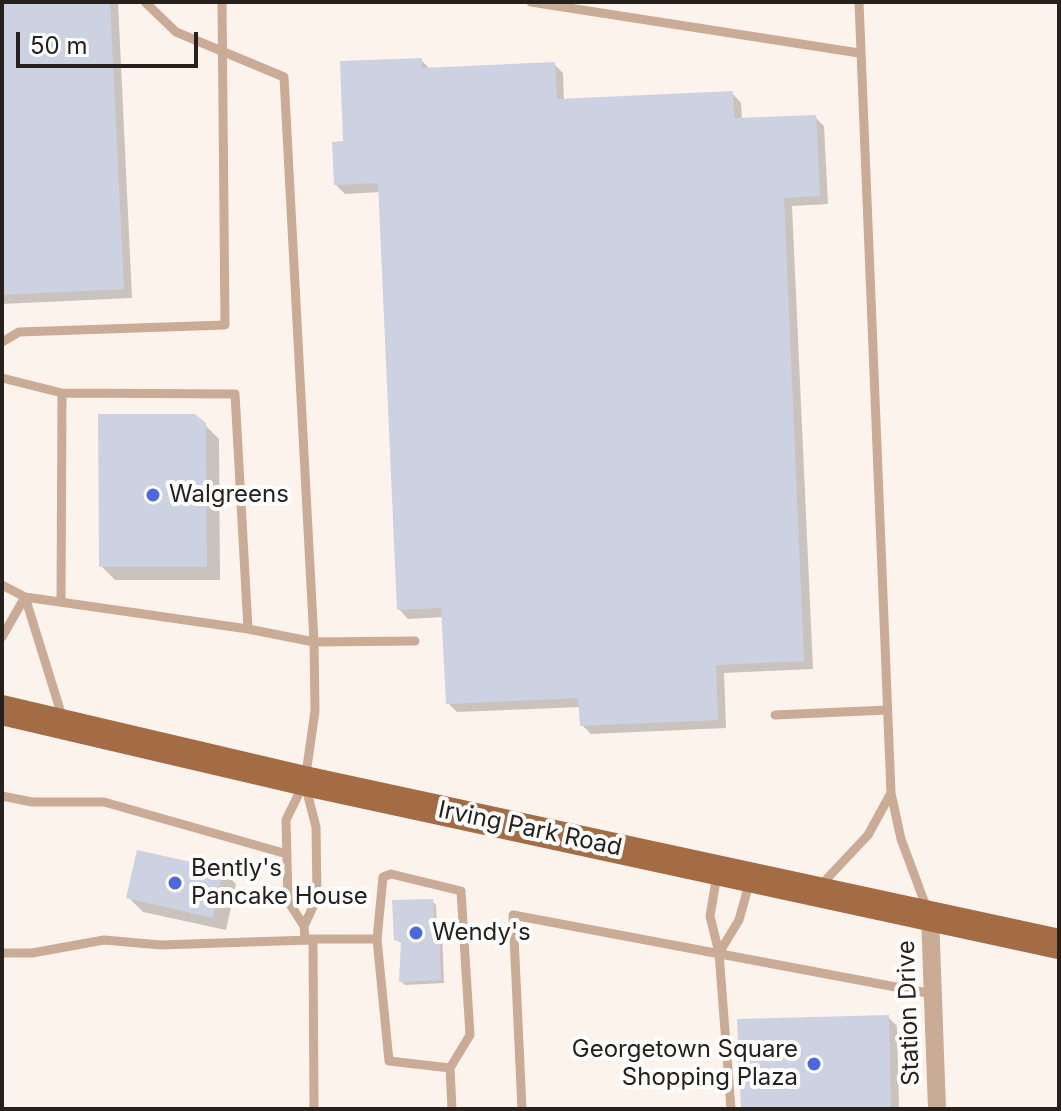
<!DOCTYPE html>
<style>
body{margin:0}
#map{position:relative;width:1061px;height:1111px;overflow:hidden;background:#fdf3ed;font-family:Inter,sans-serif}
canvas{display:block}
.frame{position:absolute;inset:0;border:4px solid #27211e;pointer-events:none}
.scale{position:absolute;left:16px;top:32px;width:182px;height:36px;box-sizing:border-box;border:4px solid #27211e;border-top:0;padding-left:10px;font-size:24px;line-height:28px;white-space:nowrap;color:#27211e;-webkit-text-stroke:6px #fff;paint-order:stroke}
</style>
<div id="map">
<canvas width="1061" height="1111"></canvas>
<div class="frame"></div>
<div class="scale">50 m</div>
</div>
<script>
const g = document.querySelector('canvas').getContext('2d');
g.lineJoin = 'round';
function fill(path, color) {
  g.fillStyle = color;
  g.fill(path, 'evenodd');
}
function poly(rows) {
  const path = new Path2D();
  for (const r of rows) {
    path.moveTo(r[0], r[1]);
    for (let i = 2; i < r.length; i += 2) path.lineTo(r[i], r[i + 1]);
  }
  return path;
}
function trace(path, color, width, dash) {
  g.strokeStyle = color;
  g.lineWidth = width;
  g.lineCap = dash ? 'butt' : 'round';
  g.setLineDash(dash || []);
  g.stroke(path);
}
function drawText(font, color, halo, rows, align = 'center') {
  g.font = font + ' Inter,sans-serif';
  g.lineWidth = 8;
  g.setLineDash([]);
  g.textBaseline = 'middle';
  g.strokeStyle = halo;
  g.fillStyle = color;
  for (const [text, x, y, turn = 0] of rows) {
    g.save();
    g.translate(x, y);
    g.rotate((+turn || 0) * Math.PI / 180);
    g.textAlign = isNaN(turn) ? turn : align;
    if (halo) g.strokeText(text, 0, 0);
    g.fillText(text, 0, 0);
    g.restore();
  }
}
const shadow = poly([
 [2,2,118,2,132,298,2,304],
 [421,60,431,70,554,64,563,73,564,101,732,93,741,103,742,120,815,117,824,126,828,204,792,206,813,669,724,673,726,728,591,734,582,725,581,707,457,712,448,703,444,617,408,619,399,609,380,192,345,194,336,185,346,143],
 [205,425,219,439,220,580,115,580,101,566],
 [222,870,236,884,226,930,143,912,129,898],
 [432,901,436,905,437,928,442,932,444,983,405,985,401,981,403,944,396,940],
 [888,1017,897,1026,899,1109,743,1109]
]);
const building = poly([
 [2,2,110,2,124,289,2,295],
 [422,58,422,68,555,62,557,99,733,91,734,118,816,115,820,196,784,198,804,661,716,665,718,720,580,726,578,698,446,704,441,608,397,610,378,183,334,185,332,142,343,141,340,61],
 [98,414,195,414,206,423,207,567,99,567],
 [137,850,223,869,213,918,126,898],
 [433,899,434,926,439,926,441,980,399,982,401,941,394,940,392,900],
 [889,1015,891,1109,741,1109,737,1019]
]);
const service = poly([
 [145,2,176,32,284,77,314,642,415,641],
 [531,2,859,53],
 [859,2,891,793,901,839,927,909],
 [2,342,19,332,225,325,222,2],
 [2,378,62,393,235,394,248,629,314,642,315,711,305,781,286,820,288,901,304,926],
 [2,585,25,597,248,629],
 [25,597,62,716],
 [61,602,62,393],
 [2,637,25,597],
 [775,715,887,710],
 [306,788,316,827,317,898,304,926,305,939,313,940,314,1109],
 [2,796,32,802,104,802,287,854],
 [717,875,710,916,719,953,731,1109],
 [821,885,868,835,891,793],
 [308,939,377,939],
 [2,953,32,953,104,940,161,945,309,940],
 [719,953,739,920,749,884],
 [450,1068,389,1061,377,939,383,877,391,874,461,891,470,1035,450,1068,452,1109],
 [522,1109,513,915,933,994]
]);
const minor = poly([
 [930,916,937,1109]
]);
const primary = poly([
 [2,710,305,781,1059,944]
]);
const markers = [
 [153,495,8,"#4c68dd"],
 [175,883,8,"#4c68dd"],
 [416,933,8,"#4c68dd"],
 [814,1064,8,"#4c68dd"]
];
const poiNames = [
 ["Walgreens",169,495],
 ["Bently's",191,869],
 ["Pancake House",191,897],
 ["Wendy's",432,933],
 ["Georgetown Square",798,1050,"right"],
 ["Shopping Plaza",798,1078,"right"]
];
const streetNames = [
 ["Irving Park Road",530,829,12],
 ["Station Drive",909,1013,-92]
];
fill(shadow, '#0003');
fill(building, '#ccd2e2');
trace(service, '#caab96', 9);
trace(minor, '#caab96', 18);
trace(primary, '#a36c45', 30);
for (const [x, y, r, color] of markers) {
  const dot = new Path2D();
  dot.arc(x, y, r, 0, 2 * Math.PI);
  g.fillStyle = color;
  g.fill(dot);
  trace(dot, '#fff', 3);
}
drawText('24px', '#27211e', '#fff', poiNames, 'left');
drawText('24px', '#27211e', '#fff', streetNames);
</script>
